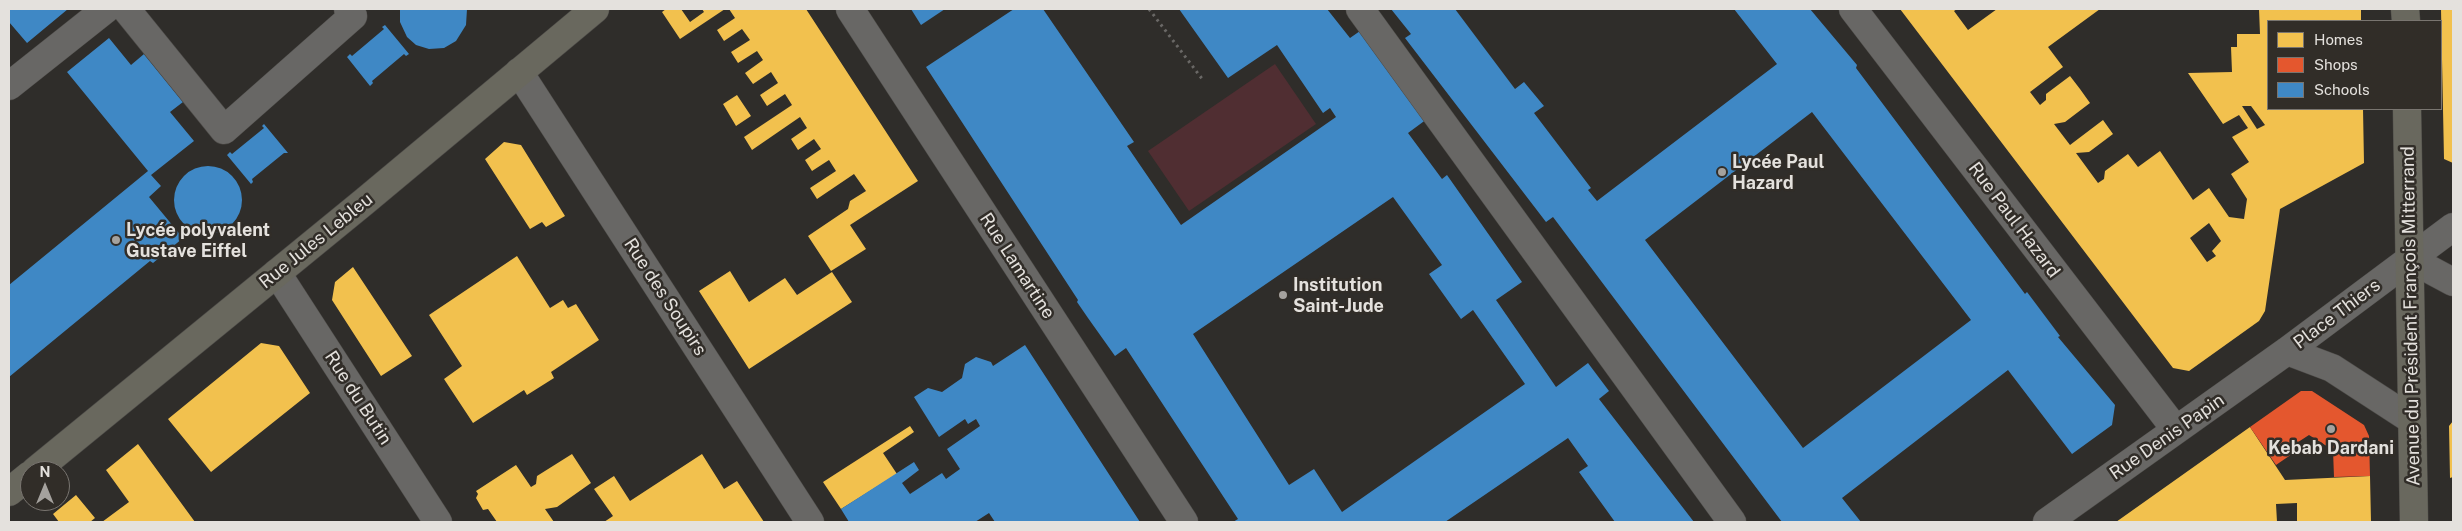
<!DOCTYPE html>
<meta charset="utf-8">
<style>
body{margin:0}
#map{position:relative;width:2462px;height:531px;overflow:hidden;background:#2f2d2a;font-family:"Public Sans",sans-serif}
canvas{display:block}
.frame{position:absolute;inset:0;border:10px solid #e4e1dd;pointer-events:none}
.legend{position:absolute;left:2267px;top:20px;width:175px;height:90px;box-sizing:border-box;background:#312d28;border:1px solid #797570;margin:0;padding:6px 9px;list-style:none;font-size:15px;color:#e4e1dd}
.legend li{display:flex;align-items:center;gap:10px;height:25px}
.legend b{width:25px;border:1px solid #797570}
.north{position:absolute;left:20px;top:461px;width:50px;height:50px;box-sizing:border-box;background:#312d28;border:1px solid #797570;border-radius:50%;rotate:0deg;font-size:14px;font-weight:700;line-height:20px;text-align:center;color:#e4e1dd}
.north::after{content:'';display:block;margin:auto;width:18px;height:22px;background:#a5a29e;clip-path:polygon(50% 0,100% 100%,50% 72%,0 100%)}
</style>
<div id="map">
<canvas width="2462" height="531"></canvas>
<div class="frame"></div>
<ul class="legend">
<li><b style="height:14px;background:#f2c14e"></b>Homes</li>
<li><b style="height:14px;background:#e4572e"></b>Shops</li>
<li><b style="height:14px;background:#3f88c5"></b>Schools</li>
</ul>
<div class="north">N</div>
</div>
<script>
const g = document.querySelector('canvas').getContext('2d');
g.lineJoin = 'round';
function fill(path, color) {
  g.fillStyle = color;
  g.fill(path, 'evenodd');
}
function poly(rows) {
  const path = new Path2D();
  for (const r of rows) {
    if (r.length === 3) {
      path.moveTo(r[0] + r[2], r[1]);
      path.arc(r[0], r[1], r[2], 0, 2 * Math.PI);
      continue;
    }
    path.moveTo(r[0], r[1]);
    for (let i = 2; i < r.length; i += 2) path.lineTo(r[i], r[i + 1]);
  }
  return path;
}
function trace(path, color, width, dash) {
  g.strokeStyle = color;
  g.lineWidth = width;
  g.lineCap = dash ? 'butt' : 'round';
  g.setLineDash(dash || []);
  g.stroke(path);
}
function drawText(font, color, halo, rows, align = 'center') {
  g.font = font + ' "Public Sans",sans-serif';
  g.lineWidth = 5;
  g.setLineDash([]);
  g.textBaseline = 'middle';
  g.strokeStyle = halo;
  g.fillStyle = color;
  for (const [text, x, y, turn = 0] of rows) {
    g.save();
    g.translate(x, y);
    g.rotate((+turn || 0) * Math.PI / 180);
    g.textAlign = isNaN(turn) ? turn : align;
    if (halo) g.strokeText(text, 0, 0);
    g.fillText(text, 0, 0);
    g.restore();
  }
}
const green = poly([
 [1275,64,1316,124,1189,211,1148,151]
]);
const homes = poly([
 [666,9,681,9,690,22,704,12,702,9,725,9,680,39,662,12],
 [729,9,806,9,918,181,850,225,866,249,831,271,808,236,848,209,850,201,866,191,854,174,817,199,810,188,836,171,829,160,812,171,805,160,821,149,814,139,798,150,791,139,807,128,800,117,752,150,744,137,792,105,785,94,767,106,760,95,778,83,771,72,753,84,745,73,763,60,757,51,738,63,731,52,750,40,742,29,724,41,717,30,735,18],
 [1900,9,1957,9,1954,11,1968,30,1997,9,2100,9,2048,47,2063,67,2030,92,2040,105,2046,100,2046,94,2070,76,2080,89,2090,103,2065,122,2054,124,2070,145,2103,120,2113,134,2089,152,2076,153,2098,183,2104,179,2105,171,2128,154,2138,167,2160,151,2193,200,2209,188,2229,217,2244,219,2247,199,2231,174,2249,162,2232,137,2248,128,2239,115,2223,124,2188,73,2232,72,2231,47,2237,47,2237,34,2260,34,2259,9,2361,9,2361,21,2268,21,2268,109,2363,109,2364,163,2280,209,2265,311,2259,321,2189,371,2173,368],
 [2242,106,2251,106,2265,125,2257,129],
 [2209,223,2221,241,2212,251,2216,256,2207,262,2190,238],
 [2441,9,2453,9,2453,163,2444,159],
 [737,95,751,116,736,126,723,104],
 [504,142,521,145,565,216,546,227,542,222,530,229,485,159],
 [517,256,550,308,563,300,568,308,576,304,599,340,551,372,554,378,527,395,524,390,473,423,444,379,462,366,429,315],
 [353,267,412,356,381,376,332,300,335,282],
 [730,271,749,302,785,278,797,295,832,272,852,302,749,369,699,291],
 [261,343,279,346,310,393,211,472,168,419],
 [2453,421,2453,477,2450,478,2449,426],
 [910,426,914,432,883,453,897,474,841,509,823,482],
 [2250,427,2285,480,2370,476,2371,522,2297,522,2297,503,2276,504,2277,522,2116,522],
 [138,444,195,522,102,522,129,502,106,470],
 [572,454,591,483,557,507,545,509,554,522,497,522,488,509,483,510,476,498,478,494,476,491,516,465,531,487,536,484,537,476],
 [702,454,724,489,737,481,764,522,604,522,613,516,594,489,614,476,630,501],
 [76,495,95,518,90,522,59,522,53,514]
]);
const shops = poly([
 [2301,391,2312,391,2364,425,2369,436,2370,476,2334,477,2333,450,2309,435,2289,448,2292,454,2276,465,2250,427]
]);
const schools = poly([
 [9,9,68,9,27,43,9,22],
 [400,9,467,9,466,25,456,41,444,48,429,49,416,45,407,37,400,22],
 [911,9,945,9,921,25],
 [1014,9,1043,9,1134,142,1127,146,1181,225,1336,117,1330,108,1323,113,1277,45,1228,78,1179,9,1327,9,1350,38,1360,31,1427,119,1408,133,1442,179,1447,175,1522,282,1496,300,1556,387,1588,363,1609,391,1599,399,1694,522,1615,522,1579,472,1588,466,1568,438,1445,522,1233,522,1238,519,1126,348,1115,356,1088,318,1077,302,1078,300,926,67],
 [1393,197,1442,265,1429,274,1461,319,1473,310,1525,384,1342,512,1314,469,1289,485,1193,334],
 [1391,9,1455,9,1515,89,1524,82,1544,106,1534,113,1591,188,1588,190,1597,201,1777,64,1734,9,1810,9,1857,65,1856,68,2025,294,2027,292,2060,336,2058,337,2115,405,2112,425,2072,454,2008,370,1842,498,1861,522,1782,522,1553,217,1546,222,1405,38,1411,34],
 [1812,112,1971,320,1803,448,1645,240],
 [385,25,409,54,406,56,404,54,372,81,373,83,370,86,347,57,350,54,352,56,384,29,382,27],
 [109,38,131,65,144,54,183,102,170,112,194,141,151,175,161,186,149,197,183,238,153,263,150,261,9,377,9,285,148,171,67,72],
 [264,124,288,153,284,153,252,179,253,182,251,184,227,155,230,152,232,154,264,128,262,126],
 [208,200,34],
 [1025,345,1140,522,995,522,989,513,975,522,849,522,841,509,914,462,919,470,902,483,910,494,942,473,946,479,960,469,947,449,980,426,976,419,968,424,965,419,939,437,914,397,928,388,942,392,962,378,965,364,976,357,991,362,993,366]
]);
const path = poly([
 [1149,9,1203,80]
]);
const minor = poly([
 [126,9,224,130,353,16,348,9],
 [850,9,1184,522],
 [1360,9,1732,522],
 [1853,9,2176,430],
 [519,72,810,522],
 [9,86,106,9],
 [2410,259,2453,282],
 [277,273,438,522],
 [2287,351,2332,368,2412,420],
 [2047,522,2287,351,2453,227]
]);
const major = poly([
 [2405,9,2406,21],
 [2407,109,2414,522],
 [35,471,365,201,595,9],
 [9,492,30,475]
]);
const markers = [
 [1722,172,5,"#a5a29e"],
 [116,240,5,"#a5a29e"],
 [1283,295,5,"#a5a29e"],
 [2331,429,5,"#a5a29e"]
];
const poiNames = [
 ["Lycée Paul",1732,162],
 ["Hazard",1732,183],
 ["Lycée polyvalent",126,230],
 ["Gustave Eiffel",126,251],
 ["Institution",1293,285],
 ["Saint-Jude",1293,306],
 ["Kebab Dardani",2331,448,"center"]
];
const streetNames = [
 ["Rue Paul Hazard",2014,220,53],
 ["Rue Jules Lebleu",316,241,-39],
 ["Rue Lamartine",1017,266,57],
 ["Rue des Soupirs",665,297,57],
 ["Place Thiers",2337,314,-37],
 ["Avenue du Président François Mitterrand",2411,316,-91],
 ["Rue du Butin",358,398,57],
 ["Rue Denis Papin",2167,437,-35]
];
fill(green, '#502e32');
fill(homes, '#f2c14e');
fill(shops, '#e4572e');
fill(schools, '#3f88c5');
trace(minor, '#4c4a47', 29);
trace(major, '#4c4a47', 29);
trace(path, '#6a6866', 3, [2.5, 4]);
trace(minor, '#686765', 28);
trace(major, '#69685e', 28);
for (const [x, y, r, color] of markers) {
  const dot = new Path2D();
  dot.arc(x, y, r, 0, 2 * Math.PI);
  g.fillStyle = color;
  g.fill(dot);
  trace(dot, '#312d28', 2);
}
drawText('bold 18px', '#e4e1dd', '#312d28', poiNames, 'left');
drawText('18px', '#e4e1dd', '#312d28', streetNames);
</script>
